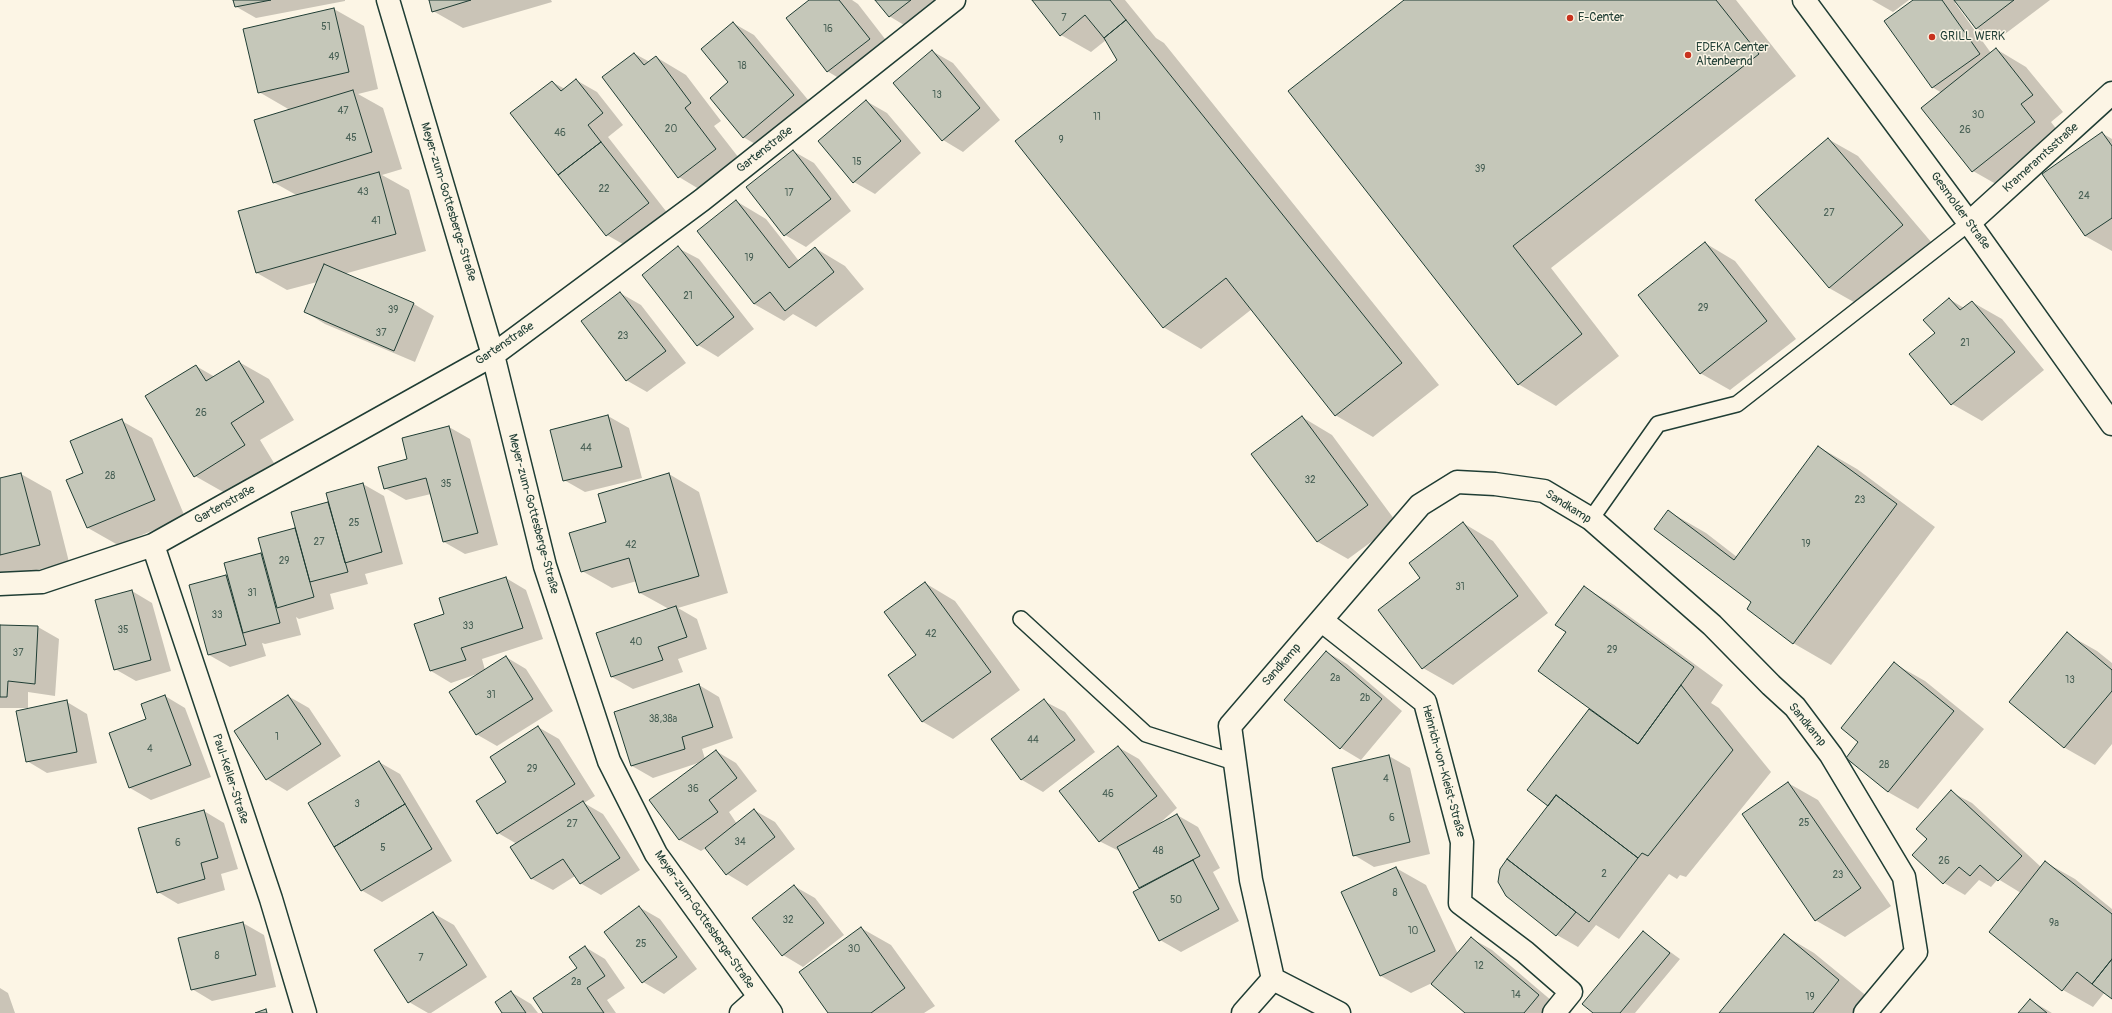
<!DOCTYPE html>
<meta charset="utf-8">
<style>
body{margin:0}
canvas{display:block;background:#fcf5e5}
</style>
<canvas width="2112" height="1013"></canvas>
<script>
const g = document.querySelector('canvas').getContext('2d');
g.lineJoin = 'round';
function fill(path, color) {
  g.fillStyle = color;
  g.fill(path, 'evenodd');
}
function poly(rows) {
  const path = new Path2D();
  for (const r of rows) {
    path.moveTo(r[0], r[1]);
    for (let i = 2; i < r.length; i += 2) path.lineTo(r[i], r[i + 1]);
  }
  return path;
}
function trace(path, color, width, dash) {
  g.strokeStyle = color;
  g.lineWidth = width;
  g.lineCap = dash ? 'butt' : 'round';
  g.setLineDash(dash || []);
  g.stroke(path);
}
function drawText(font, color, halo, rows, align = 'center') {
  g.font = font + ' Pangolin,sans-serif';
  g.lineWidth = 3;
  g.setLineDash([]);
  g.textBaseline = 'middle';
  g.strokeStyle = halo;
  g.fillStyle = color;
  for (const [text, x, y, turn = 0] of rows) {
    g.save();
    g.translate(x, y);
    g.rotate((+turn || 0) * Math.PI / 180);
    g.textAlign = isNaN(turn) ? turn : align;
    if (halo) g.strokeText(text, 0, 0);
    g.fillText(text, 0, 0);
    g.restore();
  }
}
const shadow = poly([
 [234,0,345,0,345,1,256,18,235,6],
 [430,0,551,0,552,2,463,28,433,11],
 [810,0,852,0,858,4,899,57,857,89,827,71],
 [876,0,953,0,919,34,889,16],
 [1033,0,1125,0,1156,38,1164,43,1439,385,1373,437,1335,415,1252,309,1201,349,1163,327,1118,61,1106,40,1091,52,1061,35],
 [1406,0,1736,0,1796,76,1551,268,1619,356,1556,406,1518,384],
 [1872,0,1909,0,1893,12],
 [1915,0,1953,0,1957,2,1955,0,2050,0,1997,40,1976,28,1957,2,1955,3,1991,53,1996,49,2026,67,2063,112,2051,122,2064,139,2003,188,1973,171,1942,93,1932,87],
 [334,9,364,26,378,89,358,94,383,108,402,169,382,175,409,190,426,251,344,274,414,304,434,316,415,362,325,324,305,312,317,282,287,290,257,273,240,212,298,196,273,182,290,110,259,92],
 [733,23,754,35,814,107,764,149,743,137,729,82],
 [932,51,953,63,1000,120,963,152,943,140],
 [635,54,650,62,656,57,686,75,721,121,714,126,746,167,709,195,679,177,603,77],
 [576,80,597,92,623,125,608,137,669,215,628,247,607,235,512,113,552,82,565,89],
 [866,101,887,113,921,153,875,194,854,182],
 [2102,133,2112,139,2112,251,2085,236],
 [1828,139,1858,156,1932,243,1859,305,1829,288,1756,201],
 [793,151,814,163,851,211,806,247,785,235,748,187],
 [736,201,766,219,799,261,815,248,845,266,864,289,816,327,793,314,784,321,754,304],
 [1705,243,1735,261,1796,339,1730,390,1700,373],
 [678,248,699,259,754,329,718,357,698,345],
 [620,293,641,305,686,363,647,392,626,380],
 [1949,299,1964,308,1972,302,2002,319,2044,370,1982,421,1952,404,1936,333],
 [239,362,269,379,294,420,260,440,274,463,225,493,195,476,196,366,215,377],
 [608,416,629,428,642,478,585,492,564,480],
 [1302,417,1332,435,1397,523,1348,559,1318,542,1253,454],
 [122,421,152,438,185,517,118,545,88,528,84,474],
 [449,427,470,439,498,545,465,554,444,542,431,494,406,500,385,488],
 [1819,447,1857,469,1935,527,1831,665,1793,643,1668,511,1706,533,1737,557],
 [21,474,51,491,69,562,0,579,0,479],
 [669,474,699,492,728,593,678,608,697,619,707,649,678,659,683,672,633,689,612,677,597,634,669,609,640,593,637,581,612,588,582,571,607,523],
 [363,484,384,496,403,564,365,574,368,584,330,594,334,609,299,619,296,617,301,635,265,644,262,643,266,656,230,667,209,655,226,576,229,578,261,554,264,556,259,539,296,528,292,513,330,503],
 [1463,523,1493,541,1548,613,1453,685,1423,668,1422,578],
 [506,578,526,590,543,639,482,659,485,670,506,657,526,669,553,711,497,746,476,734,477,674,451,683,431,671,446,614],
 [925,583,955,601,1020,690,953,739,923,722,889,676,917,655],
 [1584,587,1614,605,1723,685,1711,703,1719,708,1771,772,1686,877,1680,875,1677,879,1669,874,1619,939,1596,925,1578,947,1557,935,1507,896,1550,805,1590,710,1596,712,1567,632],
 [132,591,152,603,171,671,136,681,115,669],
 [0,626,38,627,59,639,55,696,28,692,28,708,0,708],
 [2067,634,2097,651,2112,663,2112,744,2095,765,2065,748,2011,702],
 [1327,652,1347,664,1402,711,1361,760,1341,748],
 [1895,664,1925,681,1984,729,1918,809,1888,792,1859,742],
 [699,685,719,697,733,738,702,749,705,759,716,751,736,763,757,791,729,812,737,824,754,810,775,822,795,849,747,886,727,874,706,848,701,851,680,840,651,800,701,762,653,778,632,766,615,713],
 [165,696,185,708,211,777,151,800,130,788,110,734,148,720],
 [288,696,309,708,341,756,287,791,267,779,235,731],
 [1044,701,1065,712,1095,752,1043,792,1022,780,992,740],
 [67,702,87,714,97,763,47,773,27,761],
 [538,727,559,739,595,796,584,803,603,814,640,870,601,895,580,883,575,876,553,890,532,879,512,848,517,844,498,833],
 [1118,747,1139,759,1177,808,1154,828,1177,815,1198,827,1220,868,1213,872,1239,921,1181,952,1160,940,1141,889,1121,852,1099,841],
 [1389,756,1410,768,1430,854,1374,867,1354,855,1333,769],
 [379,762,400,774,452,861,382,902,361,890],
 [1788,783,1818,800,1891,906,1845,937,1815,920],
 [1951,792,1972,803,2041,867,2045,862,2075,879,2112,909,2112,998,2105,992,2093,1007,2063,990,1990,932,2021,893,1998,879,1991,887,1979,880,1965,895,1944,883,1914,855,1928,839],
 [204,811,224,823,238,869,221,874,225,890,178,904,158,892],
 [1396,868,1426,885,1458,954,1471,938,1492,950,1559,1007,1554,1013,1466,1013,1432,983,1411,993,1381,976,1342,893],
 [794,886,815,898,844,935,803,967,783,955],
 [639,907,660,919,697,969,664,994,643,982,605,932],
 [433,913,454,925,487,977,431,1013,428,1013,409,1002],
 [243,923,264,935,276,987,212,1001,192,989],
 [861,928,891,945,935,1006,924,1013,830,1013],
 [1643,932,1680,959,1635,1013,1595,1013],
 [1784,935,1814,953,1869,998,1857,1013,1720,1013],
 [585,947,605,959,625,988,607,1000,616,1013,544,1013,578,968],
 [0,988,8,993,15,1013,0,1013],
 [511,992,531,1004,538,1013,504,1013],
 [2030,1000,2052,1013,2020,1013]
]);
const building = poly([
 [233,0,271,0,235,7,233,0],
 [429,0,471,0,432,12,429,0],
 [809,0,839,0,870,39,827,72,786,18,809,0],
 [875,0,911,0,889,17,875,0],
 [1032,0,1110,0,1126,20,1104,38,1085,15,1060,36,1032,0],
 [1404,0,1716,0,1759,54,1513,246,1582,334,1518,385,1288,91,1404,0],
 [1913,0,1942,0,1980,54,1932,88,1884,21,1913,0],
 [1954,0,2014,0,1976,29,1954,0],
 [334,8,349,72,258,93,243,29,334,8],
 [1126,20,1402,363,1335,416,1226,278,1163,328,1015,141,1117,60,1104,38,1126,20],
 [733,22,794,95,743,138,710,98,728,82,701,49,733,22],
 [1996,48,2033,95,2021,104,2035,122,1972,172,1921,108,1996,48],
 [932,50,980,108,942,141,893,83,932,50],
 [634,53,644,65,656,56,691,103,685,108,716,149,678,178,602,77,634,53],
 [576,79,603,113,588,125,601,142,558,175,510,113,552,81,561,91,576,79],
 [353,90,372,152,273,183,254,120,353,90],
 [866,100,901,141,853,183,818,141,866,100],
 [2102,132,2112,146,2112,218,2085,236,2042,174,2102,132],
 [1828,138,1903,225,1829,288,1755,200,1828,138],
 [601,142,649,203,606,236,558,175,601,142],
 [793,150,831,199,784,236,746,187,793,150],
 [379,172,396,234,256,273,238,211,379,172],
 [736,200,789,268,815,247,834,272,785,311,770,292,754,304,697,231,736,200],
 [1705,242,1767,321,1700,374,1638,295,1705,242],
 [678,246,734,317,697,346,642,275,678,246],
 [324,264,414,303,394,351,304,312,324,264],
 [620,292,666,351,626,381,581,321,620,292],
 [1949,298,1960,310,1972,301,2015,352,1951,405,1909,354,1935,333,1923,320,1949,298],
 [239,361,264,402,231,423,245,445,194,477,145,396,196,365,206,381,239,361],
 [608,415,622,467,563,481,550,430,608,415],
 [1302,416,1368,505,1317,542,1251,454,1302,416],
 [122,419,155,500,87,528,66,480,83,473,70,441,122,419],
 [449,426,478,533,443,542,426,478,384,489,378,467,407,459,402,438,449,426],
 [1818,446,1897,504,1793,644,1747,609,1751,602,1654,529,1668,510,1734,560,1818,446],
 [21,473,40,545,0,555,0,478,21,473],
 [669,473,699,576,639,593,629,558,581,572,569,533,606,522,598,494,669,473],
 [363,483,382,552,345,563,326,493,363,483],
 [328,502,348,572,310,582,291,512,328,502],
 [1463,522,1518,596,1422,669,1378,610,1420,578,1409,563,1463,522],
 [295,528,314,597,277,608,258,538,295,528],
 [261,553,280,623,243,633,224,563,261,553],
 [226,575,246,645,208,655,189,585,226,575],
 [506,577,523,628,461,648,466,660,430,671,414,624,444,614,439,598,506,577],
 [925,582,991,672,922,722,888,675,916,655,884,612,925,582],
 [1584,586,1694,667,1638,744,1538,671,1566,632,1555,625,1584,586],
 [132,590,151,660,114,670,95,600,132,590],
 [676,606,687,637,658,647,663,660,611,677,596,633,676,606],
 [0,625,38,626,35,684,8,681,7,697,0,697,0,625],
 [2067,632,2112,670,2112,691,2064,748,2009,702,2067,632],
 [1326,651,1382,699,1340,749,1284,700,1326,651],
 [506,656,533,699,476,735,449,692,506,656],
 [1894,662,1954,711,1888,792,1846,758,1858,742,1841,728,1894,662],
 [699,684,713,727,682,737,685,749,631,766,614,712,699,684],
 [1681,685,1733,750,1648,856,1642,853,1638,858,1556,795,1548,806,1527,790,1589,709,1638,744,1681,685],
 [165,695,191,765,129,788,109,733,146,719,141,704,165,695],
 [288,695,321,744,266,780,234,731,288,695],
 [1044,699,1075,740,1021,780,991,739,1044,699],
 [67,700,77,752,26,762,16,711,67,700],
 [538,726,575,784,497,834,476,801,506,782,490,757,538,726],
 [1118,746,1157,796,1099,842,1059,791,1118,746],
 [716,750,737,778,709,800,718,812,679,840,649,800,716,750],
 [1389,755,1410,842,1353,856,1332,768,1389,755],
 [379,761,405,804,334,847,308,803,379,761],
 [1788,782,1861,888,1815,921,1742,814,1788,782],
 [1951,790,2022,856,1998,881,1980,865,1970,876,1959,867,1943,884,1912,855,1927,839,1916,829,1951,790],
 [1556,795,1638,858,1589,922,1507,859,1556,795],
 [583,801,620,858,580,884,563,859,531,879,510,847,583,801],
 [405,804,432,849,361,891,334,847,405,804],
 [754,809,775,837,726,875,705,848,754,809],
 [204,810,218,858,201,863,205,879,157,893,138,828,204,810],
 [1177,814,1200,856,1139,888,1117,847,1177,814],
 [1507,859,1576,912,1556,936,1506,896,1498,882,1500,869,1507,859],
 [1193,860,1219,909,1159,941,1133,892,1193,860],
 [2045,861,2112,914,2112,959,2092,984,2077,972,2062,991,1989,932,2045,861],
 [1396,867,1435,951,1380,976,1341,892,1396,867],
 [794,885,824,923,782,956,752,918,794,885],
 [639,906,677,957,642,983,604,932,639,906],
 [433,912,467,965,408,1003,374,950,433,912],
 [243,922,256,975,191,990,178,938,243,922],
 [861,927,905,988,871,1013,828,1013,799,972,861,927],
 [1643,931,1670,953,1620,1013,1593,1013,1582,1004,1643,931],
 [1784,934,1839,980,1813,1013,1719,1013,1784,934],
 [1471,937,1539,995,1524,1013,1465,1013,1431,984,1471,937],
 [585,946,605,976,587,988,604,1013,543,1013,533,998,577,968,569,957,585,946],
 [2112,959,2112,999,2092,984,2112,959],
 [511,991,526,1013,502,1013,495,1002,511,991],
 [2030,999,2047,1013,2018,1013,2030,999],
 [266,1009,267,1013,255,1013,266,1009]
]);
const lane = poly([
 [1591,519,1658,424,1737,404,1969,223],
 [1021,619,1146,734,1234,762]
]);
const street = poly([
 [388,0,493,355,545,566,609,761,656,854,771,1013],
 [1969,223,2112,93],
 [153,545,271,899,305,1013],
 [0,584,42,582,153,545,493,355,702,200,954,0],
 [1321,620,1425,702,1462,842,1460,903,1525,952,1571,992,1554,1013],
 [1273,979,1251,880,1230,726,1420,505,1457,482,1495,484,1544,491,1591,519,1712,625,1771,685,1795,707,1831,755,1904,877,1916,952,1865,1013],
 [1273,979,1339,1013],
 [741,1013,759,997],
 [1243,1013,1273,979]
]);
const secondary = poly([
 [1804,0,1969,223,2112,424]
]);
const markers = [
 [1570,18,4,"#c8321e"],
 [1932,37,4,"#c8321e"],
 [1688,55,4,"#c8321e"]
];
const numberNames = [
 ["7",1064,18],
 ["51",326,27],
 ["16",828,29],
 ["49",334,57],
 ["18",742,66],
 ["13",937,95],
 ["47",343,111],
 ["30",1978,115],
 ["11",1097,117],
 ["20",671,129],
 ["26",1965,130],
 ["46",560,133],
 ["45",351,138],
 ["9",1061,140],
 ["15",857,162],
 ["39",1480,169],
 ["22",604,189],
 ["43",363,192],
 ["17",789,193],
 ["24",2084,196],
 ["27",1829,213],
 ["41",376,221],
 ["19",749,258],
 ["21",688,296],
 ["29",1703,308],
 ["39",393,310],
 ["37",381,333],
 ["23",623,336],
 ["21",1965,343],
 ["26",201,413],
 ["44",586,448],
 ["28",110,476],
 ["32",1310,480],
 ["35",446,484],
 ["23",1860,500],
 ["25",354,523],
 ["27",319,542],
 ["19",1806,544],
 ["42",631,545],
 ["29",284,561],
 ["31",1460,587],
 ["31",252,593],
 ["33",217,615],
 ["33",468,626],
 ["35",123,630],
 ["42",931,634],
 ["40",636,642],
 ["29",1612,650],
 ["37",18,653],
 ["2a",1335,678],
 ["13",2070,680],
 ["31",491,695],
 ["2b",1365,698],
 ["38,38a",663,719],
 ["1",277,737],
 ["44",1033,740],
 ["4",150,749],
 ["28",1884,765],
 ["29",532,769],
 ["4",1386,779],
 ["36",693,789],
 ["46",1108,794],
 ["3",357,804],
 ["6",1392,818],
 ["25",1804,823],
 ["27",572,824],
 ["34",740,842],
 ["6",178,843],
 ["5",383,848],
 ["48",1158,851],
 ["26",1944,861],
 ["2",1604,874],
 ["23",1838,875],
 ["8",1395,893],
 ["50",1176,900],
 ["32",788,920],
 ["9a",2054,923],
 ["10",1413,931],
 ["25",641,944],
 ["30",854,949],
 ["8",217,956],
 ["7",421,958],
 ["12",1479,966],
 ["2a",576,982],
 ["14",1516,995],
 ["19",1810,997]
];
const poiNames = [
 ["E-Center",1578,18],
 ["GRILL WERK",1940,37],
 ["EDEKA Center",1696,48],
 ["Altenbernd",1696,62]
];
const streetNames = [
 ["Gartenstraße",765,150,-38],
 ["Krameramtsstraße",2041,158,-42],
 ["Meyer-zum-Gottesberge-Straße",448,202,73],
 ["Gesmolder Straße",1960,211,54],
 ["Gartenstraße",505,344,-34],
 ["Gartenstraße",225,505,-29],
 ["Sandkamp",1568,507,32],
 ["Meyer-zum-Gottesberge-Straße",533,514,75],
 ["Sandkamp",1282,665,-49],
 ["Sandkamp",1807,725,51],
 ["Heinrich-von-Kleist-Straße",1443,771,75],
 ["Paul-Keller-Straße",230,779,72],
 ["Meyer-zum-Gottesberge-Straße",704,920,55]
];
fill(shadow, '#0003');
fill(building, '#c5c7b9');
trace(building, '#1f3d34', 1);
trace(lane, '#1f3d34', 18);
trace(street, '#1f3d34', 25);
trace(secondary, '#1f3d34', 25);
trace(lane, '#fcf5e5', 15);
trace(street, '#fcf5e5', 22);
trace(secondary, '#fcf5e5', 22);
for (const [x, y, r, color] of markers) {
  const dot = new Path2D();
  dot.arc(x, y, r, 0, 2 * Math.PI);
  g.fillStyle = color;
  g.fill(dot);
  trace(dot, '#fcf5e5', 1.5);
}
drawText('10px', '#486055', null, numberNames);
drawText('12px', '#1f3d34', '#fcf5e5', poiNames, 'left');
drawText('12px', '#1f3d34', '#fcf5e5', streetNames);
</script>
